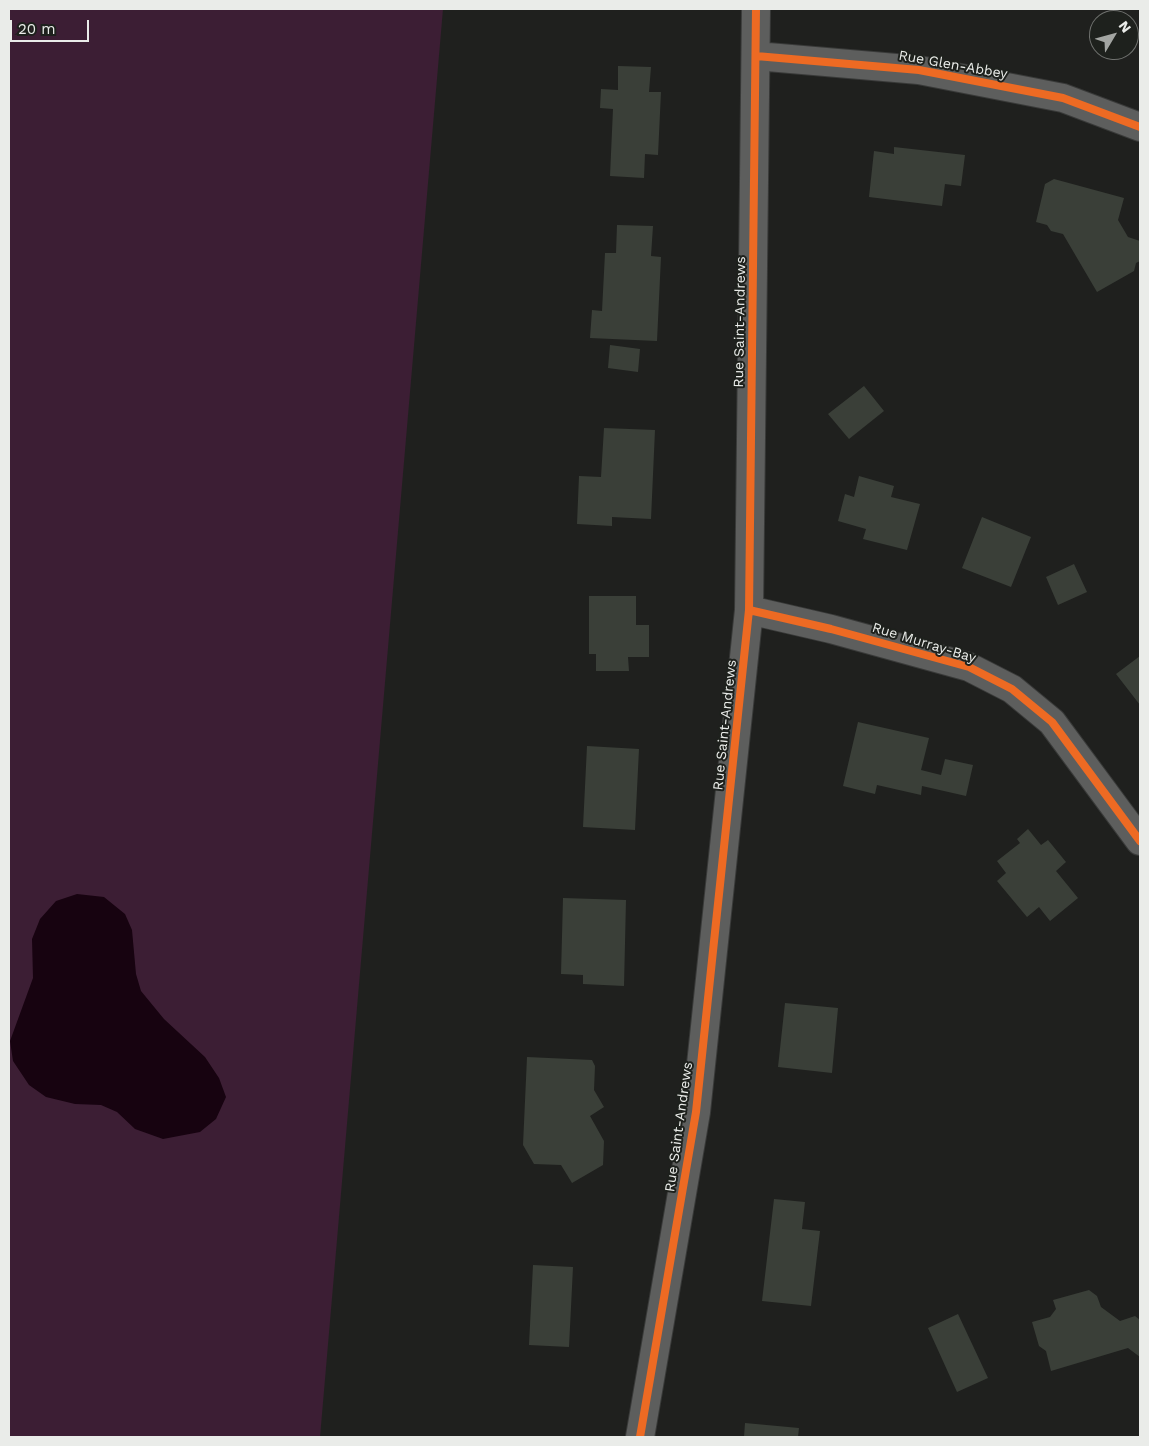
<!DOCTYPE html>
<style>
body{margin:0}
#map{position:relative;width:1149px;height:1446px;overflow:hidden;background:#1f201e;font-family:"Work Sans",sans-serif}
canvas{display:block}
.frame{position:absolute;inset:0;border:10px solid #eaece9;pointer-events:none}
.north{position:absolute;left:1089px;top:10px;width:50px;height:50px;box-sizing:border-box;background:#1e211d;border:1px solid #70726f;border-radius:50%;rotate:53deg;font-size:14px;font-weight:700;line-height:20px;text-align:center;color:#eaece9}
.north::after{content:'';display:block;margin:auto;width:18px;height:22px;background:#a3a5a2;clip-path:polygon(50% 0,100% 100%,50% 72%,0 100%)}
.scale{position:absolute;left:10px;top:20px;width:79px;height:22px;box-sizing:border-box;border:2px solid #eaece9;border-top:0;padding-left:6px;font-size:15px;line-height:18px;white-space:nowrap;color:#eaece9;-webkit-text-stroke:4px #1e211d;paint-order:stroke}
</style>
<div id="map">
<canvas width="1149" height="1446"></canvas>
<div class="frame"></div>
<div class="north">N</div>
<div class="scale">20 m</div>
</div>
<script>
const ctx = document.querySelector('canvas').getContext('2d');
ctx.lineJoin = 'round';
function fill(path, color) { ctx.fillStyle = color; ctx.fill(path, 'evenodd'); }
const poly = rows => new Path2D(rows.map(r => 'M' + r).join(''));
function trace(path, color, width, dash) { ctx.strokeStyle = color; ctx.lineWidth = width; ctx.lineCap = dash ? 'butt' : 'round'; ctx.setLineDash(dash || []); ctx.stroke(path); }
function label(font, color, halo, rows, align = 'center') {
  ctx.font = font + ' "Work Sans",sans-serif'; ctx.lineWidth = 4; ctx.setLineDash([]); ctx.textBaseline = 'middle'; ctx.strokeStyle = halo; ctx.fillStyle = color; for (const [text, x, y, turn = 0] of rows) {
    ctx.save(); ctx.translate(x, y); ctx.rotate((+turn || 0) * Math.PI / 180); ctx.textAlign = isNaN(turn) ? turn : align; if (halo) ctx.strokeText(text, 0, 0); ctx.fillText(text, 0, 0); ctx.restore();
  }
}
const green = poly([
 [9,9,443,9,320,1437,9,1437]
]);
const water = poly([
 [77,894,104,897,125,914,132,930,136,974,141,991,164,1019,205,1057,219,1078,226,1097,216,1119,200,1132,163,1139,135,1129,117,1112,101,1105,75,1104,46,1097,29,1085,13,1061,10,1041,33,978,32,939,40,919,56,901]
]);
const building = poly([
 [618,66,651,67,649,92,661,92,658,155,645,154,644,178,610,176,613,109,600,108,601,89,618,90],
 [894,147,965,155,961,186,945,184,942,206,869,197,874,151,894,154],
 [1054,179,1124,198,1118,220,1128,237,1140,241,1140,261,1136,263,1134,271,1097,292,1063,234,1051,231,1047,225,1036,222,1045,184],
 [617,225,653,226,651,256,661,257,657,341,590,338,592,310,602,311,605,253,616,253],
 [610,345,640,349,638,372,608,368],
 [864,386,884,411,849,439,828,414],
 [604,428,655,430,651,519,612,517,612,526,577,524,579,476,601,477],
 [859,476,894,486,891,497,920,504,907,550,863,539,866,529,838,521,845,494,854,497],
 [982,517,1031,537,1011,587,962,568],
 [1074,564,1087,592,1058,605,1046,577],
 [589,596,636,596,636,625,649,625,649,657,628,657,629,671,596,671,596,654,589,654],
 [1140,656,1140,705,1116,674],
 [858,722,929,738,921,770,941,775,945,759,973,765,966,796,922,786,921,795,877,785,875,794,843,786],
 [587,746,639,749,635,830,583,827],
 [1028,829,1041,845,1048,840,1066,862,1056,871,1078,898,1050,921,1039,907,1027,917,997,881,1006,873,997,861,1020,843,1017,839],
 [563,898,626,900,624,986,583,984,583,975,561,974],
 [785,1003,838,1008,832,1073,778,1067],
 [527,1057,592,1060,595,1066,594,1090,604,1107,590,1116,604,1141,603,1165,572,1183,561,1165,534,1164,523,1145],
 [774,1199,805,1202,802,1229,820,1231,811,1306,762,1301],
 [533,1265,573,1267,569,1347,529,1345],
 [1089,1290,1097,1296,1101,1307,1120,1321,1135,1316,1140,1320,1140,1357,1128,1348,1051,1371,1046,1351,1039,1346,1032,1322,1050,1317,1056,1309,1053,1300],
 [958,1314,988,1378,957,1392,928,1328],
 [745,1423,799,1428,798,1437,744,1437]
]);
const street = poly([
 [756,56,919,70,1063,98,1140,127],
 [749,610,831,629,969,667,1012,689,1052,722,1140,841],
 [640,1437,696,1112,749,610,756,9]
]);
const cycleway = poly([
 [756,56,919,70,1063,98,1140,127],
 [749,610,831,629,969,667,1012,689,1052,722,1140,841],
 [640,1437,696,1112,749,610,756,9]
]);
const streetNames = [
 ["Rue Glen-Abbey",953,65,10],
 ["Rue Saint-Andrews",740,322,-89],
 ["Rue Murray-Bay",924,643,17],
 ["Rue Saint-Andrews",725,725,-84],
 ["Rue Saint-Andrews",679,1127,-82]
];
fill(green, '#3c1e34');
fill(water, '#170310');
fill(building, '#3a3f38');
trace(street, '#393a39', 30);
trace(street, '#5d5e5d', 28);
trace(cycleway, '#ed6a23', 8);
label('14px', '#eaece9', '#1e211d', streetNames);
</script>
